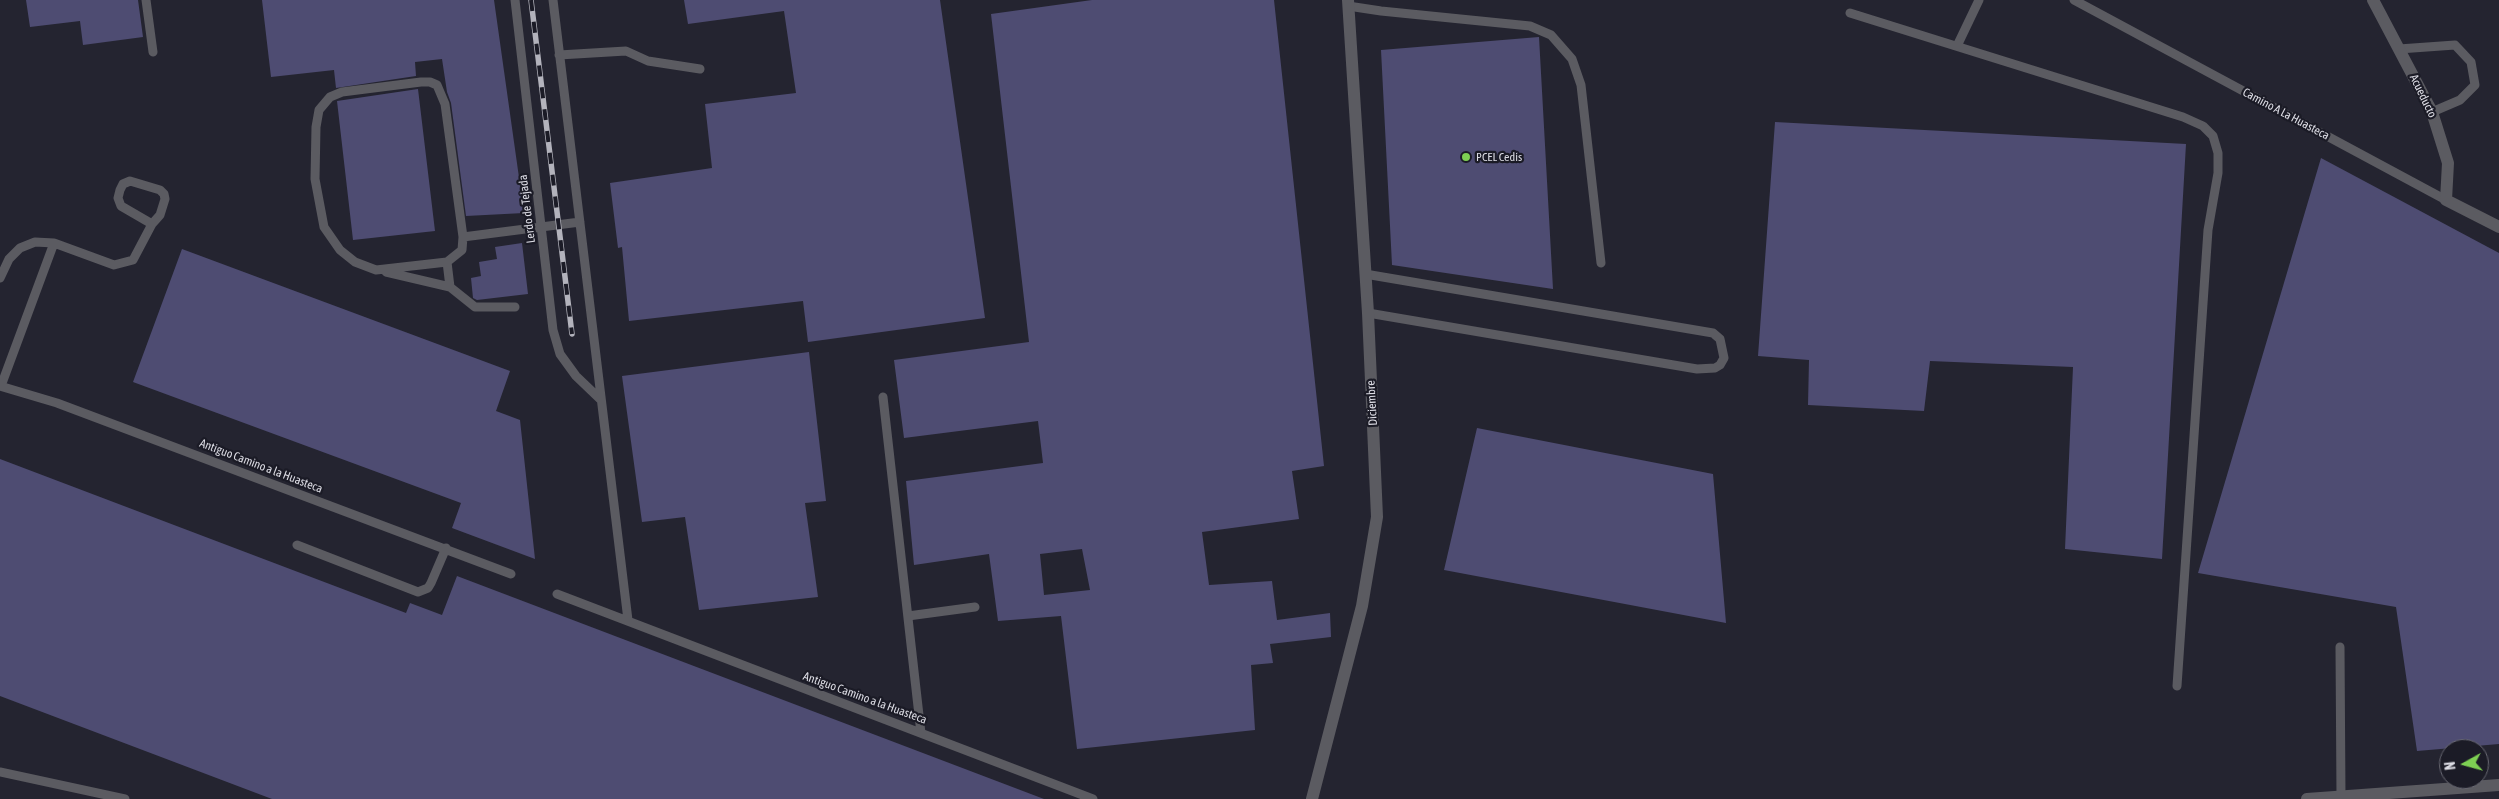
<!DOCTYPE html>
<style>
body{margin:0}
#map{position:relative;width:2499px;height:799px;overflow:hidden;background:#242430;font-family:"Asap Condensed",sans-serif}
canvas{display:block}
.north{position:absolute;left:2439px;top:739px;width:50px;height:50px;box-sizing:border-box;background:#1b1b26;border:1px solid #686872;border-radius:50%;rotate:263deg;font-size:14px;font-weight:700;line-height:20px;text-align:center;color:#dcdce4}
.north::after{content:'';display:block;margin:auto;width:18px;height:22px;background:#7ed053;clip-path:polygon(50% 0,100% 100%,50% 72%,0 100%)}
</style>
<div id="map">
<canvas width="2499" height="799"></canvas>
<div class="north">N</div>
</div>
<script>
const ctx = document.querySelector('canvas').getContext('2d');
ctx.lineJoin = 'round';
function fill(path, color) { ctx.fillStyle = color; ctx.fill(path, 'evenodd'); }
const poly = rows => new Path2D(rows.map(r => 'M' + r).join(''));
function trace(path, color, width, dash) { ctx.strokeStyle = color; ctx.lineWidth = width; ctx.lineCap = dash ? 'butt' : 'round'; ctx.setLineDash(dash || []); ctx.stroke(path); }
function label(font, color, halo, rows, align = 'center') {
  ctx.font = font + ' "Asap Condensed",sans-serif'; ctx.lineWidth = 4.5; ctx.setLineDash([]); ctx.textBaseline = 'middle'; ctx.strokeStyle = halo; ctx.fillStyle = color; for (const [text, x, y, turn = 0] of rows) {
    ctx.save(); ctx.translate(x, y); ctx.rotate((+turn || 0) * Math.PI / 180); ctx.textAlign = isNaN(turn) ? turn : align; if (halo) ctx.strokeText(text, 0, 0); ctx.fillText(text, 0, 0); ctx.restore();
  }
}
const building = poly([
 [26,0,138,0,143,37,83,45,80,21,30,27],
 [262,0,494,0,524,213,466,216,451,103,447,92,442,59,415,62,416,76,336,88,334,70,271,77],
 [684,0,940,0,985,318,808,342,803,301,629,321,622,247,618,248,610,183,712,168,705,104,796,93,784,11,688,24],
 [1092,0,1274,0,1324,466,1292,471,1299,519,1202,532,1209,585,1272,581,1277,620,1330,613,1331,637,1270,644,1273,663,1251,665,1255,730,1077,749,1061,616,998,621,989,554,914,565,906,481,1043,463,1038,421,904,438,894,360,1029,342,991,14],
 [1082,549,1090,590,1044,595,1040,554],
 [1539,37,1553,289,1392,265,1381,50],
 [418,89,435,231,353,240,337,101],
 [1775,122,2186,144,2162,559,2065,549,2073,367,1930,361,1924,411,1808,405,1809,360,1758,356],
 [2321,158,2499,253,2499,744,2417,751,2396,607,2198,573],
 [522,243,528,294,477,300,473,298,471,278,481,276,479,262,497,259,495,247],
 [182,249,510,371,496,411,520,420,535,559,452,528,461,503,133,382],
 [809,352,826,501,805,503,818,597,699,610,685,517,642,522,622,376],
 [1477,428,1713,474,1726,623,1444,570],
 [0,459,406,613,410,603,442,615,457,576,1044,799,272,799,0,696]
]);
const service = poly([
 [146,0,153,52],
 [515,0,553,330,560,354,576,376,600,399],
 [553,0,628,620],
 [2074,0,2446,200],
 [1348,6,1381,11,1530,26,1551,35,1572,59,1581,85,1601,263],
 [1850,13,2183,117,2203,126,2213,136,2218,153,2218,173,2208,230,2177,686],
 [1957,46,1979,0],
 [2399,49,2455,45,2471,62,2475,85,2460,100,2432,112],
 [559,55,626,51,648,61,700,69],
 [421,82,430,82,437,85,445,104,463,237,462,250,447,262,376,270,355,262,340,250,324,227,315,179,316,127,319,110,330,97,342,92,421,82],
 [463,237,580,222],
 [447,262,450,287],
 [386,272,450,287,475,307,515,307],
 [1365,274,1713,333,1720,339,1724,358,1720,365,1715,368,1697,369,1368,313],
 [0,278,9,259,20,248,35,242,54,243,114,265,133,260,152,224,160,215,165,199,164,194,160,190,130,181,123,184,120,190,118,198,121,206,152,224],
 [0,386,57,403,511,574],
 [1,386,54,243],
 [883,397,921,733],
 [297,545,418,592,428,588,431,583,446,548],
 [557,594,1093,799],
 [908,616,975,607],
 [2340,647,2341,797],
 [0,772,125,799]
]);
const minor = poly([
 [2307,799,2499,785]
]);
const tertiary = poly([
 [2373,0,2432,112,2448,163,2446,200,2499,227],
 [1312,799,1362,606,1377,517,1368,313,1348,0]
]);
const rail = poly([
 [531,0,572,334]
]);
const markers = [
 [1466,157,5,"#7ed053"]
];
const streetNames = [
 ["Acueducto",2423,96,64],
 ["Camino A La Huasteca",2286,114,28],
 ["Lerdo de Tejada",527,209,-97],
 ["Diciembre",1372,403,-93],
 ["Antiguo Camino a la Huasteca",261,466,21],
 ["Antiguo Camino a la Huasteca",865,698,20]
];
const poiNames = [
 ["PCEL Cedis",1476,157]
];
fill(building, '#4e4c72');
trace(service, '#5b5b61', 9);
trace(minor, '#5b5b61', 12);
trace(tertiary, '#5b5b61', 12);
trace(rail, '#b3b3bc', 5.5);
trace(rail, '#1b1b26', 4, [11]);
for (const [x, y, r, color] of markers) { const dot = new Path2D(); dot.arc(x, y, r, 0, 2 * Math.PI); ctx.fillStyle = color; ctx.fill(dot); trace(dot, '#1b1b26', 2); }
label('12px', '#dcdce4', '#1b1b26', streetNames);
label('12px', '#dcdce4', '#1b1b26', poiNames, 'left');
</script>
